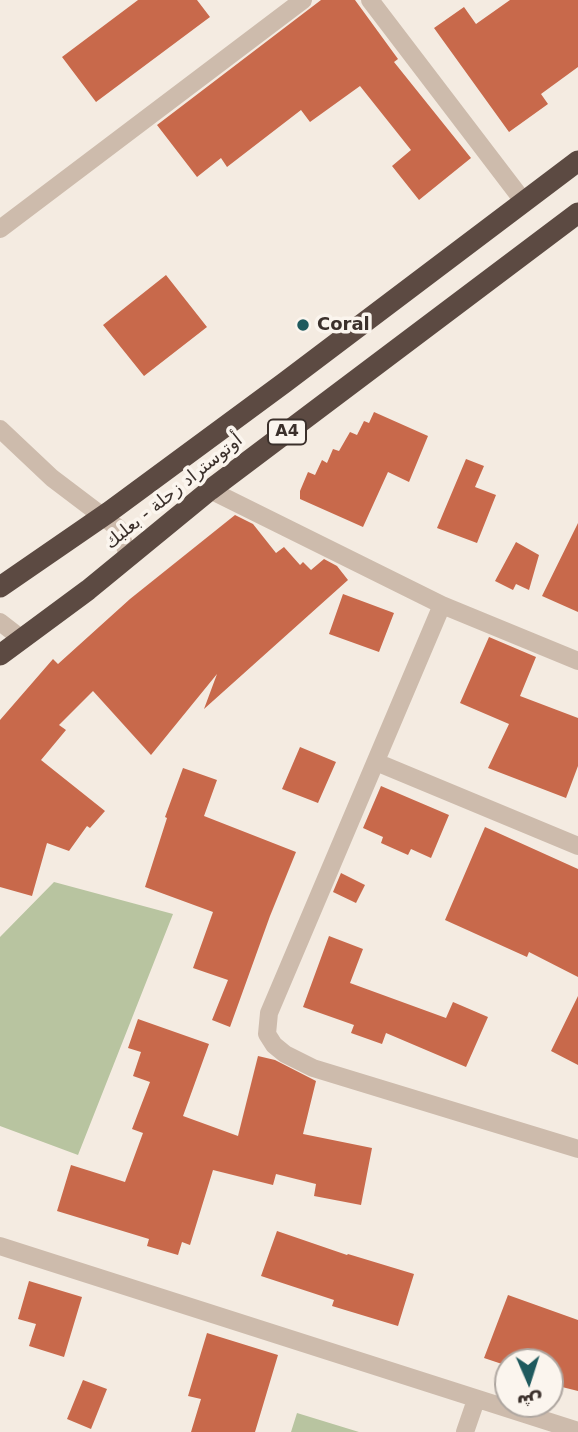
<!DOCTYPE html>
<meta charset="utf-8">
<style>
body{margin:0}
#map{position:relative;width:578px;height:1432px;overflow:hidden;background:#f4ebe1;font-family:"DejaVu Sans","Noto Naskh Arabic",sans-serif}
canvas{display:block}
.north{position:absolute;left:494px;top:1348px;width:70px;height:70px;box-sizing:border-box;background:#fbf5ee;border:2px solid #aea6a0;border-radius:50%;rotate:177deg;font-size:19px;font-weight:700;line-height:28px;text-align:center;color:#3b302b}
.north::after{content:'';display:block;margin:auto;width:24px;height:32px;background:#1f5a5e;clip-path:polygon(50% 0,100% 100%,50% 72%,0 100%)}
</style>
<div id="map">
<canvas width="578" height="1432"></canvas>
<div class="north">ش</div>
</div>
<script>
const ctx = document.querySelector('canvas').getContext('2d');
ctx.lineJoin = 'round';
function fill(path, color) { ctx.fillStyle = color; ctx.fill(path, 'evenodd'); }
const poly = rows => new Path2D(rows.map(r => 'M' + r).join(''));
function trace(path, color, width, dash) { ctx.strokeStyle = color; ctx.lineWidth = width; ctx.lineCap = dash ? 'butt' : 'round'; ctx.setLineDash(dash || []); ctx.stroke(path); }
function label(font, color, halo, rows, align = 'center') {
  ctx.font = font + ' "DejaVu Sans","Noto Naskh Arabic",sans-serif'; ctx.lineWidth = 7; ctx.setLineDash([]); ctx.textBaseline = 'middle'; ctx.strokeStyle = halo; ctx.fillStyle = color; for (const [text, x, y, turn = 0] of rows) {
    ctx.save(); ctx.translate(x, y); ctx.rotate((+turn || 0) * Math.PI / 180); ctx.textAlign = isNaN(turn) ? turn : align; if (halo) ctx.strokeText(text, 0, 0); ctx.fillText(text, 0, 0); ctx.restore();
  }
}
const green = poly([
 [54,882,173,914,78,1155,0,1126,0,937],
 [297,1413,359,1432,291,1432]
]);
const building = poly([
 [138,0,197,0,210,17,96,102,62,57],
 [321,0,355,0,398,59,394,62,471,158,419,200,392,166,411,150,360,86,310,122,301,110,227,167,221,158,197,177,157,125],
 [510,0,578,0,578,67,541,94,548,104,509,132,434,28,464,7,476,24],
 [166,275,207,327,144,376,103,325],
 [374,412,428,436,409,482,388,472,363,527,300,499,300,491,308,472,315,475,322,460,327,463,333,449,339,451,350,432,357,435,364,421,369,423],
 [466,459,484,466,475,487,496,495,477,543,437,528],
 [235,515,253,524,276,553,284,547,300,565,303,562,311,570,324,559,337,566,348,580,204,709,217,674,151,755,93,691,59,725,66,730,41,760,105,811,90,828,87,826,69,851,47,843,32,896,0,887,0,720,53,659,58,664,130,599],
 [578,523,578,612,542,596],
 [516,542,539,555,529,590,516,584,513,590,495,581],
 [343,594,394,613,379,652,329,634],
 [489,637,536,657,520,696,578,718,578,766,566,798,488,768,509,724,460,703],
 [300,747,336,762,318,803,282,789],
 [183,768,217,780,204,816,296,852,270,916,230,1027,212,1020,228,980,193,968,213,912,145,887,167,818,165,817],
 [381,786,449,815,431,858,411,849,408,855,381,843,383,837,363,828],
 [485,827,578,869,578,977,529,952,527,957,445,920],
 [341,873,365,885,356,903,333,892],
 [329,936,363,949,350,983,446,1018,453,1002,488,1017,466,1067,386,1033,382,1044,351,1033,354,1025,303,1007],
 [578,996,578,1065,551,1051],
 [138,1019,209,1044,183,1116,238,1136,258,1056,275,1060,316,1081,303,1134,372,1148,361,1205,314,1196,316,1184,276,1174,273,1185,213,1170,190,1245,182,1242,178,1255,147,1246,149,1239,57,1211,71,1165,125,1182,143,1133,132,1129,150,1082,133,1076,141,1052,128,1048],
 [277,1231,347,1255,348,1254,414,1274,398,1326,332,1306,334,1300,261,1276],
 [29,1281,82,1297,64,1357,29,1346,36,1324,18,1319],
 [508,1295,578,1320,578,1391,550,1384,550,1362,508,1362,508,1366,484,1358],
 [207,1333,278,1355,255,1432,191,1432,201,1399,188,1396],
 [83,1380,107,1389,91,1429,67,1419]
]);
const minor = poly([
 [370,0,524,202],
 [0,229,303,0],
 [0,429,52,478,118,528,129,557],
 [210,490,442,605,578,661],
 [442,605,269,1013,267,1034,274,1045,285,1054,313,1068,578,1149],
 [0,622,22,639],
 [376,762,578,846],
 [0,1246,578,1431],
 [465,1432,476,1400]
]);
const highway = poly([
 [0,587,109,512,284,383,578,161],
 [0,655,88,590,210,490,578,213]
]);
const markers = [
 [303,325,7,"#1f5a5e"]
];
const shields = [
 [287,432,38]
];
const shieldNames = [
 ["A4",287,432]
];
const poiNames = [
 ["Coral",317,325]
];
const streetNames = [
 ["أوتوستراد زحلة - بعلبك",174,492,-39]
];
fill(green, '#b8c4a0');
fill(building, '#c8694b');
trace(minor, '#cdbbac', 18);
trace(highway, '#5c4a42', 21);
for (const [x, y, r, color] of markers) { const dot = new Path2D(); dot.arc(x, y, r, 0, 2 * Math.PI); ctx.fillStyle = color; ctx.fill(dot); trace(dot, '#fbf5ee', 2.5); }
for (const [x, y, w] of shields) { const box = new Path2D(); box.roundRect(x - w / 2, y - 12.5, w, 25, 5); ctx.fillStyle = '#fbf5ee'; ctx.fill(box); trace(box, '#3b302b', 2); }
label('bold 16px', '#3b302b', null, shieldNames);
label('bold 18px', '#3b302b', '#fbf5ee', poiNames, 'left');
label('18px', '#3b302b', '#fbf5ee', streetNames);
</script>
